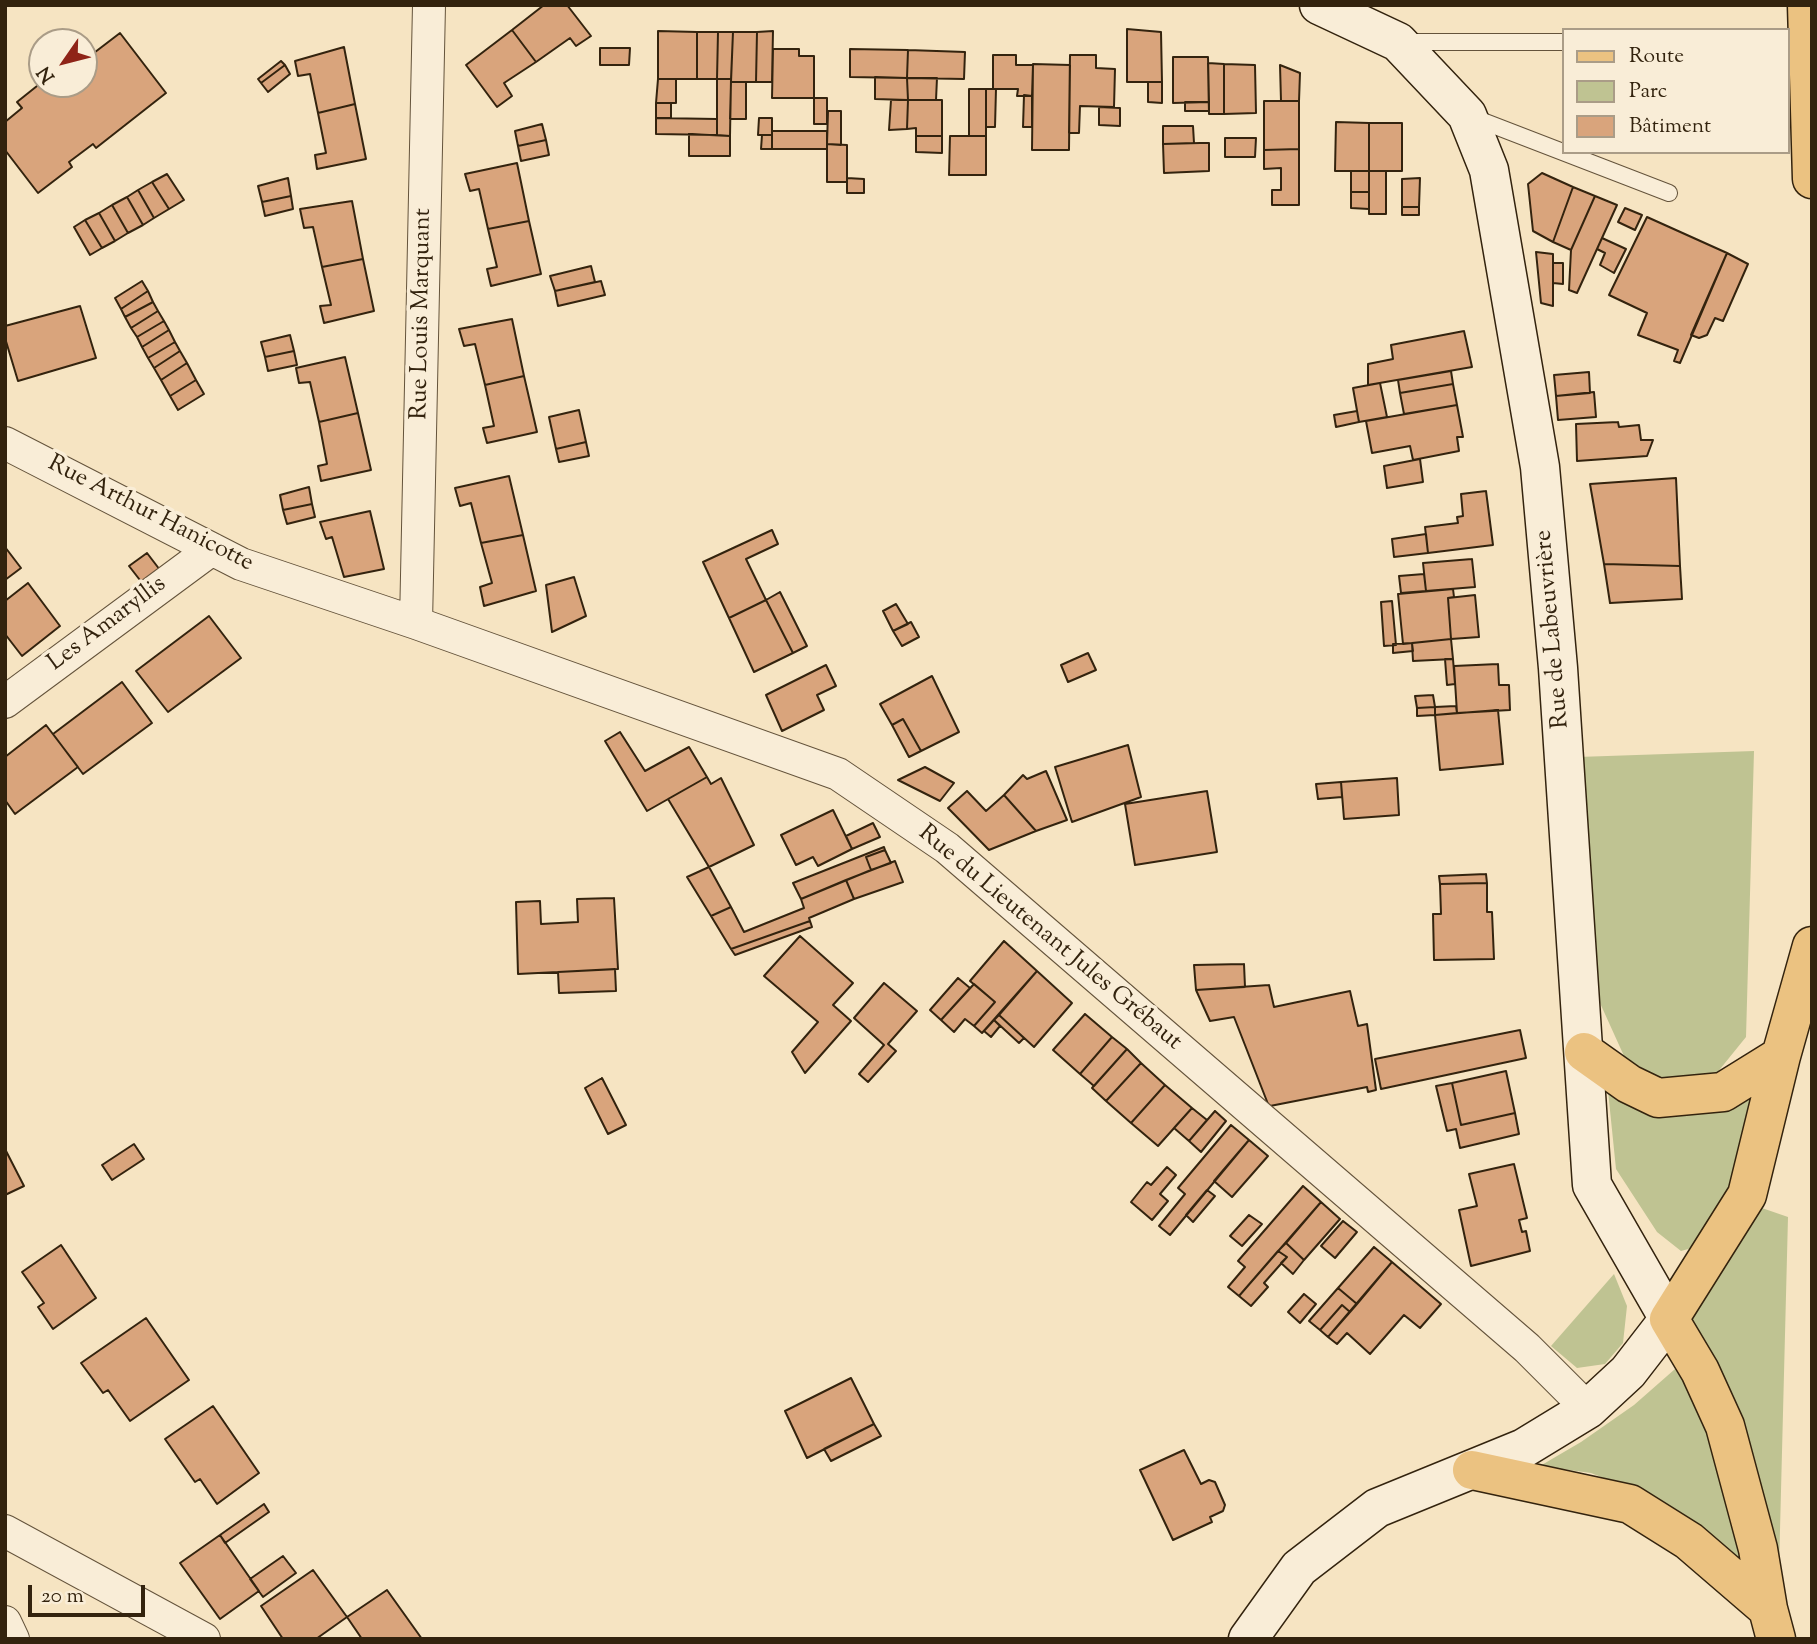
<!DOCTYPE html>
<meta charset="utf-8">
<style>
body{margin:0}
#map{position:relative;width:1817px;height:1644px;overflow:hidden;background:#f6e4c2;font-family:"Sorts Mill Goudy",serif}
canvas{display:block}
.frame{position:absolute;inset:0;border:7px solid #33230e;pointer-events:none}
.legend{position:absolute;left:1562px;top:28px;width:228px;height:126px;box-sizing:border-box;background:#f9edd7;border:2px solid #aa9c87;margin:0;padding:9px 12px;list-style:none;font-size:21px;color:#33230e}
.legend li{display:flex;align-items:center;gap:14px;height:35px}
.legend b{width:35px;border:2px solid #aa9c87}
.north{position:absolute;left:28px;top:28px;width:70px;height:70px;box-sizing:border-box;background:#f9edd7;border:2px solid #aa9c87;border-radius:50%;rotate:235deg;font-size:19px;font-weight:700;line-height:28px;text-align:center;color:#33230e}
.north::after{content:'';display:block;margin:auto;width:24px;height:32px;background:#8f2418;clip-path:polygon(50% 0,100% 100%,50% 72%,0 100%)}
.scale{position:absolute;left:28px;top:1585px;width:117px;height:32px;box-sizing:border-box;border:4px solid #33230e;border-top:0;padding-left:9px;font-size:21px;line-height:24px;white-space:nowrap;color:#33230e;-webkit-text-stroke:5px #f9edd7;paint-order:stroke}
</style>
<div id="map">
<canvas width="1817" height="1644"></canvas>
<div class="frame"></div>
<ul class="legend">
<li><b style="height:9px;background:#ebc281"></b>Route</li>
<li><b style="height:19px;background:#bfc392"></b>Parc</li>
<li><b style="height:19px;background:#d9a47c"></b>Bâtiment</li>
</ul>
<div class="north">N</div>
<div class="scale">20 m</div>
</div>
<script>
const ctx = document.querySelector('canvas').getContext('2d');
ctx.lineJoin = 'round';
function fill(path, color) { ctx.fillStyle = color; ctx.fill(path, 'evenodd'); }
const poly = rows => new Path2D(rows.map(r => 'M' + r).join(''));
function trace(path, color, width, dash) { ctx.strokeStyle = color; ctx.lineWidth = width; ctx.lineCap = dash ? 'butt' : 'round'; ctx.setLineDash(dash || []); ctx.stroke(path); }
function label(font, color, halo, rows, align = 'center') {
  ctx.font = font + ' "Sorts Mill Goudy",serif'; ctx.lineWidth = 7; ctx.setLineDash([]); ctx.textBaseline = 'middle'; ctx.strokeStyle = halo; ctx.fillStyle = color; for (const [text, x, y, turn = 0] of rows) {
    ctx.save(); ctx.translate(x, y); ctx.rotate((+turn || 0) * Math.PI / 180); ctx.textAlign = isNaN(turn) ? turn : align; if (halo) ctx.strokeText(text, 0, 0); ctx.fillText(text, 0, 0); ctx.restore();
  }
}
const green = poly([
 [1754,751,1746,1037,1712,1079,1665,1084,1624,1056,1600,1003,1578,757],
 [1607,1081,1756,1093,1743,1181,1706,1244,1681,1251,1657,1232,1616,1169],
 [1759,1207,1788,1217,1779,1569,1690,1321],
 [1614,1274,1627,1306,1623,1343,1605,1364,1577,1368,1551,1346],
 [1683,1362,1731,1498,1753,1575,1712,1535,1664,1502,1591,1473,1540,1466,1581,1442,1634,1405]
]);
const building = poly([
 [544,5,567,5,591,36,576,46,570,38,536,62,512,30,544,5],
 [1127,29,1161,32,1162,82,1127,82,1127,29],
 [512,30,536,62,504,83,512,96,497,107,466,65,512,30],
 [658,31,697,32,697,79,658,79,658,31],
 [773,31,772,82,756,82,757,32,773,31],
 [697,32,718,32,717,79,697,79,697,32],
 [718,32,733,32,731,79,717,79,718,32],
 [733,32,757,32,756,82,731,82,733,32],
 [120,33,166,93,96,148,93,144,69,162,72,167,38,193,5,150,5,122,22,108,17,102,42,82,52,84,56,88,61,84,84,84,84,66,89,62,86,59,120,33],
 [344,47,355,104,318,113,310,74,298,76,295,61,344,47],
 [600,48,630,48,629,65,600,65,600,48],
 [773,49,799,49,799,56,814,56,814,98,772,98,773,49],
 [850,49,908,50,907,78,850,77,850,49],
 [908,50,965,52,964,79,907,78,908,50],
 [993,55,1016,55,1016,65,1033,65,1032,96,1017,96,1018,89,993,89,993,55],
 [1070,55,1096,55,1096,68,1115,69,1114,107,1080,106,1079,133,1069,133,1070,55],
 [1173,57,1208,57,1209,102,1173,103,1173,57],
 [281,61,285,65,261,83,258,79,281,61],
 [1208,63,1224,64,1224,114,1209,114,1208,63],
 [1033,64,1070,65,1069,150,1032,150,1033,64],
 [1224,64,1255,65,1256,113,1224,114,1224,64],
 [285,65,290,74,268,92,261,83,285,65],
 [1280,65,1300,73,1299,101,1281,101,1280,65],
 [875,77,907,78,908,100,875,99,875,77],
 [907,78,937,78,936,100,908,100,907,78],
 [658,79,676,79,676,103,656,103,658,79],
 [717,79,731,79,730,136,717,135,717,79],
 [731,82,746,82,746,119,730,119,731,82],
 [1148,82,1162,82,1162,103,1148,102,1148,82],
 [969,89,986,89,986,136,969,136,969,89],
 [986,89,996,89,995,127,986,127,986,89],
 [1024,95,1032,96,1032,127,1023,127,1024,95],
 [814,98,827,98,827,124,814,124,814,98],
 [891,100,908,100,907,129,889,130,891,100],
 [908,100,942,100,942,136,916,136,916,128,907,129,908,100],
 [1264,101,1299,101,1299,149,1264,150,1264,101],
 [1185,102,1209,102,1209,111,1185,111,1185,102],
 [656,103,671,103,671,118,656,118,656,103],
 [355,104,366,159,317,169,315,155,326,153,318,113,355,104],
 [1099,107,1120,108,1120,126,1099,125,1099,107],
 [828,111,841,111,841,145,827,144,828,111],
 [656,118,717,119,717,135,656,134,656,118],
 [759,118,772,118,772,135,758,135,759,118],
 [1336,122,1369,123,1369,171,1335,171,1336,122],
 [1369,123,1402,123,1402,171,1369,171,1369,123],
 [542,124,546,140,518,146,515,131,542,124],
 [1163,126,1193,126,1194,143,1163,144,1163,126],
 [772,131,827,131,827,149,772,149,772,131],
 [689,134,730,136,730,156,689,156,689,134],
 [762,135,772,135,772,149,761,149,762,135],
 [916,136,942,136,942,153,916,152,916,136],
 [950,136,986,136,986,175,949,175,950,136],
 [1225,138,1256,138,1255,157,1225,157,1225,138],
 [546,140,549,155,521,161,518,146,546,140],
 [1200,143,1209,143,1209,171,1164,173,1163,144,1200,143],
 [827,144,847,145,847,182,827,182,827,144],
 [1299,149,1299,205,1272,205,1272,190,1281,190,1281,168,1264,169,1264,150,1299,149],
 [517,163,529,221,488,229,479,189,470,191,465,174,517,163],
 [1351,171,1369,171,1369,192,1351,192,1351,171],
 [1369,171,1386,171,1386,214,1369,214,1369,171],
 [1542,173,1573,187,1553,242,1533,231,1528,184,1542,173],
 [167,174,184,200,169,209,152,182,167,174],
 [288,178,291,196,262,202,258,186,288,178],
 [847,178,864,179,864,193,847,193,847,178],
 [1420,178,1419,207,1402,207,1402,179,1420,178],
 [152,182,169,209,154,218,138,190,152,182],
 [1573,187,1595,196,1571,250,1553,242,1573,187],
 [138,190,154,218,143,225,127,197,138,190],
 [1351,192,1369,192,1369,209,1351,208,1351,192],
 [291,196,293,209,265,216,262,202,291,196],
 [1595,196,1617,205,1577,293,1569,290,1571,250,1595,196],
 [127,197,143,225,128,233,112,205,127,197],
 [352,201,363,259,322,267,313,227,304,228,300,209,352,201],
 [112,205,128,233,115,241,99,213,112,205],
 [1402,207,1419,207,1419,215,1402,215,1402,207],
 [1625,208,1642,215,1635,230,1618,222,1625,208],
 [99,213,115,241,102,248,85,220,99,213],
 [1647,217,1727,253,1680,363,1674,361,1678,350,1638,335,1647,313,1609,295,1647,217],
 [85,220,102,248,90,255,74,227,85,220],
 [529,221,541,274,491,286,487,269,497,267,488,229,529,221],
 [1602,238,1626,249,1614,273,1600,265,1605,253,1597,249,1602,238],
 [1536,252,1553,254,1553,306,1541,303,1536,252],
 [1727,253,1748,264,1723,321,1715,318,1707,335,1699,338,1691,335,1727,253],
 [363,259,374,311,324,323,320,306,331,305,322,267,363,259],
 [1553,263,1563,263,1563,284,1553,283,1553,263],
 [591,266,595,282,555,291,550,276,591,266],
 [142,281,148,291,121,309,115,298,142,281],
 [601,281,605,295,558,306,555,291,601,281],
 [148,291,153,302,125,317,121,309,148,291],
 [153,302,158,311,131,328,125,317,153,302],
 [80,306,96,358,18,381,5,338,5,326,80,306],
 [158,311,164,321,137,337,131,328,158,311],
 [512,319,524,376,485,385,475,344,464,346,459,329,512,319],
 [164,321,169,330,142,347,137,337,164,321],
 [169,330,175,342,148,358,142,347,169,330],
 [1464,331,1472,367,1368,385,1368,364,1393,359,1391,345,1464,331],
 [290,335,294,351,265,357,261,342,290,335],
 [175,342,180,351,154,368,148,358,175,342],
 [180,351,187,363,161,380,154,368,180,351],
 [294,351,297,365,268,371,265,357,294,351],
 [345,357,358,413,319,422,310,382,299,383,296,368,345,357],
 [187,363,196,380,170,396,161,380,187,363],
 [1451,371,1453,384,1400,393,1398,380,1451,371],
 [1589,372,1590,393,1556,396,1554,375,1589,372],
 [524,376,537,432,487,443,483,428,494,426,485,385,524,376],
 [196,380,204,394,178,410,170,396,196,380],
 [1380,383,1387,417,1359,422,1353,388,1380,383],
 [1453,384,1457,405,1404,414,1400,393,1453,384],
 [1594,392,1596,417,1558,420,1556,396,1594,392],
 [1457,405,1463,437,1457,437,1459,451,1413,460,1410,446,1372,453,1366,421,1457,405],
 [579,410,586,442,556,449,549,417,579,410],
 [1357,411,1359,422,1336,427,1334,415,1357,411],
 [358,413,371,470,321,481,318,466,327,464,319,422,358,413],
 [1618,422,1619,427,1639,425,1641,440,1653,440,1647,456,1577,461,1576,424,1618,422],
 [586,442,589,456,559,462,556,449,586,442],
 [1420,459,1423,482,1387,488,1384,466,1420,459],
 [509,476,523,535,481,543,471,503,460,506,455,488,509,476],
 [1676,478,1680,566,1604,564,1590,484,1676,478],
 [309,487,312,504,283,510,280,495,309,487],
 [1486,491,1493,545,1428,553,1425,527,1458,523,1457,517,1463,516,1461,494,1486,491],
 [312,504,315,517,287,524,283,510,312,504],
 [370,511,384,569,344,577,332,537,326,539,320,522,370,511],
 [772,530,778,544,746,559,766,600,729,618,703,562,772,530],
 [1426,534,1428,553,1394,557,1392,539,1426,534],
 [523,535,536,591,484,606,480,587,492,583,481,543,523,535],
 [5,547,21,568,5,580,5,547],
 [147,553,160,570,143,584,129,566,147,553],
 [1472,559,1475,587,1426,591,1423,563,1472,559],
 [1604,564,1680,566,1682,599,1610,603,1604,564],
 [1424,574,1426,591,1401,593,1399,576,1424,574],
 [574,577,586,616,552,632,546,585,574,577],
 [28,583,60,626,22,656,5,634,5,601,28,583],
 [1453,589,1454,597,1448,598,1451,639,1403,644,1398,594,1453,589],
 [780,592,807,646,793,653,766,600,780,592],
 [1475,595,1479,637,1451,639,1448,598,1475,595],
 [766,600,793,653,754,672,729,618,766,600],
 [1392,601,1396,645,1384,646,1381,602,1392,601],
 [896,604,908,624,893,631,883,611,896,604],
 [209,616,241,658,168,712,136,671,209,616],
 [911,622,919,637,902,646,893,631,911,622],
 [1451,639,1453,659,1413,661,1412,643,1451,639],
 [1412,643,1413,651,1393,653,1393,644,1412,643],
 [1088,653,1096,670,1068,682,1061,665,1088,653],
 [1445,659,1453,659,1455,684,1447,685,1445,659],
 [1498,664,1499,685,1509,685,1510,710,1457,713,1454,666,1498,664],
 [826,665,836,686,817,695,824,710,782,731,766,695,826,665],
 [932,676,959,732,921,751,903,719,892,725,880,704,932,676],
 [122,682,152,723,83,774,53,734,122,682],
 [1433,695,1435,707,1417,708,1415,696,1433,695],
 [1456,706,1457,713,1435,715,1435,707,1456,706],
 [1435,707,1435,715,1417,716,1417,708,1435,707],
 [1498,710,1503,764,1440,770,1435,715,1498,710],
 [903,719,921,751,909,757,892,725,903,719],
 [46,725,78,767,15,814,5,800,5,757,46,725],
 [620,732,645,771,689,747,707,777,647,811,605,741,620,732],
 [1128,745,1141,797,1072,822,1055,767,1128,745],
 [925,767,954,783,940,801,898,780,925,767],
 [1046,771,1067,820,1036,831,1004,795,1023,775,1027,779,1046,771],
 [707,777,711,784,721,778,754,845,709,867,668,799,707,777],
 [1397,778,1399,815,1344,819,1341,782,1397,778],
 [1341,782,1342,797,1318,799,1316,784,1341,782],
 [967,791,986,811,1004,795,1036,831,989,850,948,808,967,791],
 [1207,791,1217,852,1135,865,1125,804,1207,791],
 [833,810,852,849,818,866,813,857,796,865,781,835,833,810],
 [873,823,880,837,852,849,846,836,873,823],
 [884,847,885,850,866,857,871,870,801,899,793,883,884,847],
 [885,850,891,863,871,870,866,857,885,850],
 [895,861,903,882,854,899,846,880,895,861],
 [709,867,731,907,711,916,687,877,709,867],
 [1486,874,1487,883,1440,884,1439,876,1486,874],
 [846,880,854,899,809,918,810,921,731,949,711,916,731,907,744,932,804,908,801,899,846,880],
 [1487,883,1487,912,1492,912,1494,959,1434,960,1433,914,1441,914,1440,884,1487,883],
 [614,898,618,969,518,974,516,902,540,901,541,924,578,922,577,899,614,898],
 [810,921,812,927,735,955,731,949,810,921],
 [800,936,853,983,833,1005,851,1021,805,1073,792,1052,818,1022,764,976,800,936],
 [1004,941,1037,971,982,1033,974,1026,995,1002,970,981,1004,941],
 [1244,964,1245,987,1196,990,1194,965,1244,964],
 [615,969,616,991,559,993,558,972,615,969],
 [1037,971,1072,1003,1034,1047,999,1015,1037,971],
 [958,978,970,988,941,1020,930,1010,958,978],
 [884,983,917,1011,888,1044,896,1051,868,1082,859,1074,884,1045,854,1018,884,983],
 [974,984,995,1002,974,1026,965,1019,954,1032,941,1020,974,984],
 [1269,985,1274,1007,1350,991,1358,1026,1367,1024,1376,1090,1368,1092,1367,1087,1270,1106,1268,1104,1234,1017,1210,1021,1196,990,1269,985],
 [1085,1014,1112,1037,1080,1074,1053,1050,1085,1014],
 [999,1015,1024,1038,1019,1043,994,1020,999,1015],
 [994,1020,1000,1026,991,1037,984,1031,994,1020],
 [1520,1030,1526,1058,1381,1089,1375,1059,1520,1030],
 [1112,1037,1127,1049,1094,1086,1080,1074,1112,1037],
 [1127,1049,1141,1063,1106,1101,1092,1088,1127,1049],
 [1141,1063,1165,1085,1131,1123,1106,1101,1141,1063],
 [1506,1071,1515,1113,1461,1125,1452,1083,1506,1071],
 [602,1078,626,1125,608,1134,585,1088,602,1078],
 [1452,1083,1461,1125,1515,1113,1519,1134,1460,1148,1456,1129,1447,1131,1436,1086,1452,1083],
 [1165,1085,1192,1108,1158,1146,1131,1123,1165,1085],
 [1192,1108,1207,1120,1189,1141,1174,1128,1192,1108],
 [1215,1111,1226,1121,1201,1152,1189,1141,1215,1111],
 [1231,1125,1249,1140,1170,1235,1159,1226,1185,1194,1178,1188,1231,1125],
 [1249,1140,1268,1156,1232,1197,1214,1181,1249,1140],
 [134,1144,144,1159,112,1180,102,1165,134,1144],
 [5,1149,24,1186,5,1195,5,1149],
 [1514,1164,1527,1218,1519,1220,1522,1232,1526,1231,1530,1251,1471,1266,1459,1210,1477,1206,1469,1174,1514,1164],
 [1167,1167,1176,1175,1160,1194,1168,1201,1152,1220,1131,1202,1147,1182,1151,1185,1167,1167],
 [1303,1186,1321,1202,1239,1296,1228,1287,1245,1267,1238,1261,1303,1186],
 [1207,1190,1215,1196,1193,1222,1186,1215,1207,1190],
 [1321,1202,1340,1219,1304,1260,1286,1243,1321,1202],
 [1249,1215,1262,1224,1242,1246,1230,1236,1249,1215],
 [1343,1221,1357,1232,1335,1258,1321,1246,1343,1221],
 [1286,1243,1304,1260,1293,1274,1281,1263,1287,1257,1278,1251,1286,1243],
 [61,1245,96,1298,53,1329,38,1307,44,1303,22,1272,61,1245],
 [1374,1247,1392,1262,1357,1304,1338,1288,1374,1247],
 [1278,1251,1287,1257,1264,1283,1268,1287,1251,1306,1239,1296,1278,1251],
 [1392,1262,1441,1304,1420,1328,1404,1315,1370,1354,1347,1333,1337,1344,1328,1337,1392,1262],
 [1338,1288,1357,1304,1350,1312,1342,1305,1320,1330,1309,1321,1338,1288],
 [1304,1294,1316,1304,1300,1323,1288,1312,1304,1294],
 [1342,1305,1350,1312,1328,1337,1320,1330,1342,1305],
 [146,1318,189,1380,130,1421,108,1390,103,1393,81,1363,146,1318],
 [851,1378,874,1424,807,1458,785,1411,851,1378],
 [213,1406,259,1473,217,1504,200,1479,195,1482,165,1439,213,1406],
 [874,1424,881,1436,831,1461,824,1449,874,1424],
 [1184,1450,1201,1484,1209,1480,1215,1482,1225,1505,1223,1511,1210,1517,1212,1522,1173,1540,1140,1470,1184,1450],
 [264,1504,269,1512,225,1543,220,1535,264,1504],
 [220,1535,259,1591,220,1619,180,1563,220,1535],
 [283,1556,296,1573,263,1597,250,1579,283,1556],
 [313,1570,347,1617,316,1639,283,1639,261,1606,313,1570],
 [387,1590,422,1639,362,1639,347,1617,387,1590]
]);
const lane = poly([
 [1404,42,1563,42],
 [1472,117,1669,193]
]);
const street = poly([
 [5,443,241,564,416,623,838,774,947,848,1527,1348,1588,1409],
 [416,623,429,5],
 [5,702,212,549],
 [5,1531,204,1639],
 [5,1622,13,1639]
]);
const secondary = poly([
 [1248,1639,1299,1568,1377,1508,1524,1448,1588,1409,1628,1372,1669,1319,1592,1185,1558,668,1540,467,1489,170,1467,115,1398,42,1319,5]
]);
const primary = poly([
 [1807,5,1812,179],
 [1584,1052,1629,1084,1658,1098,1723,1092,1781,1056],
 [1472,1470,1630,1504,1689,1541,1768,1609],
 [1776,1639,1768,1609,1758,1549,1725,1426,1700,1371,1669,1319,1747,1195,1781,1056,1812,946]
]);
const streetNames = [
 ["Rue Louis Marquant",423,314,-89],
 ["Rue Arthur Hanicotte",150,515,27],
 ["Les Amaryllis",108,625,-37],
 ["Rue de Labeuvrière",1554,629,-95],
 ["Rue du Lieutenant Jules Grébaut",1049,939,40]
];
fill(green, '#bfc392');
fill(building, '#d9a47c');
trace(building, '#33230e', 2);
trace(lane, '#64533b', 18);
trace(street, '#64533b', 34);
trace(secondary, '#33230e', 41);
trace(primary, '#33230e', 41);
trace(lane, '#f9edd7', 16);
trace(street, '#f9edd7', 32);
trace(secondary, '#f9edd7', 38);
trace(primary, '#ebc281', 38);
label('24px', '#33230e', '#f9edd7', streetNames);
</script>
